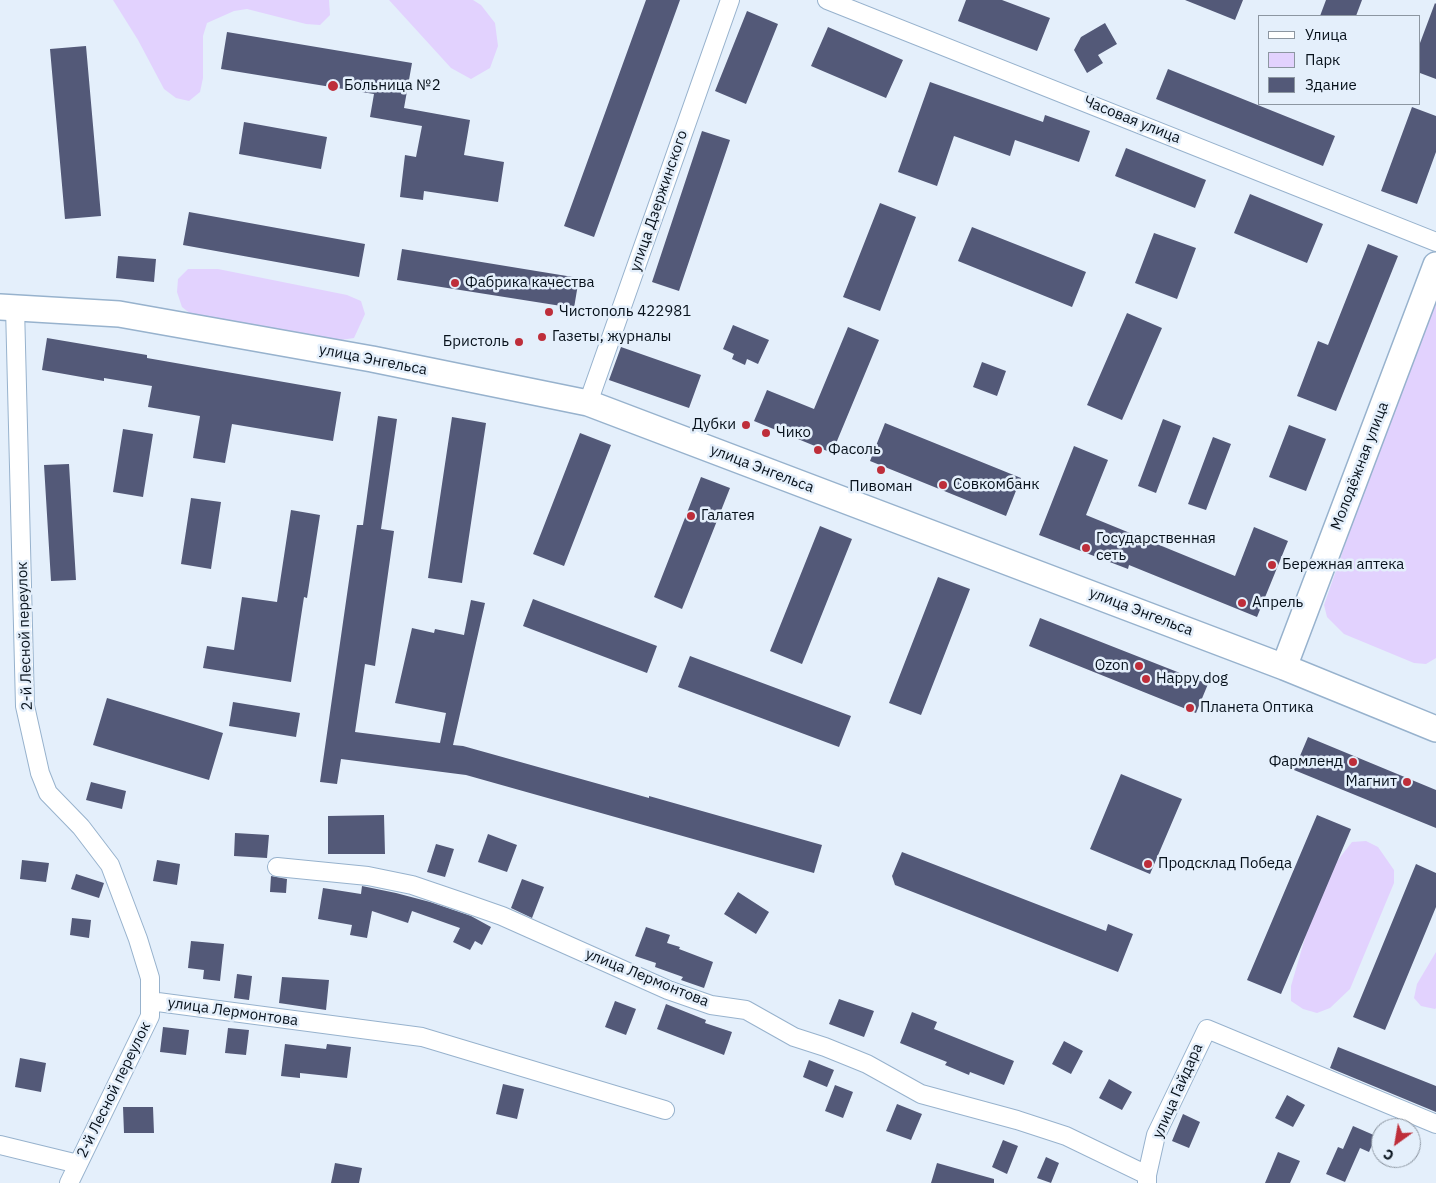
<!DOCTYPE html>
<meta charset="utf-8">
<style>
body{margin:0}
#map{position:relative;width:1436px;height:1183px;overflow:hidden;background:#e4effb;font-family:"IBM Plex Sans",sans-serif}
canvas{display:block}
.legend{position:absolute;left:1258px;top:15px;width:162px;height:90px;box-sizing:border-box;background:#e4effb;border:1px solid #8c96a1;margin:0;padding:6px 9px;list-style:none;font-size:15px;color:#07111b}
.legend li{display:flex;align-items:center;gap:10px;height:25px}
.legend b{width:25px;border:1px solid #8c96a1}
.north{position:absolute;left:1371px;top:1118px;width:50px;height:50px;box-sizing:border-box;background:#e4effb;border:1px solid #8c96a1;border-radius:50%;rotate:212deg;font-size:14px;font-weight:700;line-height:20px;text-align:center;color:#07111b}
.north::after{content:'';display:block;margin:auto;width:18px;height:22px;background:#be2e3a;clip-path:polygon(50% 0,100% 100%,50% 72%,0 100%)}
</style>
<div id="map">
<canvas width="1436" height="1183"></canvas>
<ul class="legend">
<li><b style="height:6px;background:#fff"></b>Улица</li>
<li><b style="height:14px;background:#e2d2fe"></b>Парк</li>
<li><b style="height:14px;background:#535978"></b>Здание</li>
</ul>
<div class="north">С</div>
</div>
<script>
const ctx = document.querySelector('canvas').getContext('2d');
ctx.lineJoin = 'round';
function fill(path, color) { ctx.fillStyle = color; ctx.fill(path, 'evenodd'); }
const poly = rows => new Path2D(rows.map(r => 'M' + r).join(''));
function trace(path, color, width, dash) { ctx.strokeStyle = color; ctx.lineWidth = width; ctx.lineCap = dash ? 'butt' : 'round'; ctx.setLineDash(dash || []); ctx.stroke(path); }
function label(font, color, halo, rows, align = 'center') {
  ctx.font = font + ' "IBM Plex Sans",sans-serif'; ctx.lineWidth = 5; ctx.setLineDash([]); ctx.textBaseline = 'middle'; ctx.strokeStyle = halo; ctx.fillStyle = color; for (const [text, x, y, turn = 0] of rows) {
    ctx.save(); ctx.translate(x, y); ctx.rotate((+turn || 0) * Math.PI / 180); ctx.textAlign = isNaN(turn) ? turn : align; if (halo) ctx.strokeText(text, 0, 0); ctx.fillText(text, 0, 0); ctx.restore();
  }
}
const green = poly([
 [113,0,329,0,330,15,320,25,306,24,247,9,234,11,207,23,203,36,203,78,200,92,189,101,176,98,164,89,138,40],
 [389,0,473,0,481,5,495,23,498,46,490,68,471,79,451,68],
 [188,269,218,269,347,295,361,301,365,314,354,338,341,340,221,322,192,315,182,307,177,292,178,279],
 [1436,302,1436,658,1426,664,1414,663,1344,634,1327,617,1324,605,1426,313],
 [1366,841,1378,847,1394,870,1394,883,1350,989,1330,1008,1317,1013,1303,1009,1291,1001,1291,986,1307,931,1334,865,1352,842],
 [1436,952,1436,1008,1435,1009,1421,1006,1414,998,1417,984]
]);
const building = poly([
 [646,0,680,0,594,237,564,226],
 [966,0,1002,0,1050,18,1037,51,958,21],
 [1185,0,1243,0,1235,20],
 [1326,0,1362,0,1356,16,1320,16],
 [1435,3,1436,4,1436,79,1420,73,1420,43],
 [747,11,778,24,746,104,715,91],
 [1105,23,1117,44,1098,55,1103,63,1087,73,1074,50,1081,37],
 [828,27,903,60,886,98,811,66],
 [227,32,412,63,404,108,470,120,464,155,504,162,498,202,424,191,423,200,400,197,405,155,416,157,422,126,370,117,374,94,221,69],
 [86,46,101,216,65,219,50,49],
 [1168,69,1335,136,1323,166,1156,99],
 [930,82,1043,122,1045,115,1090,131,1079,162,1015,140,1010,156,954,136,937,186,898,172],
 [1412,107,1436,116,1436,152,1417,204,1381,191],
 [244,122,327,137,321,169,239,154],
 [702,131,730,140,679,291,652,282],
 [1126,148,1206,180,1195,208,1115,176],
 [1250,194,1323,224,1307,263,1234,233],
 [880,203,916,217,880,311,843,297],
 [189,212,365,244,359,277,183,245],
 [972,227,1086,272,1072,307,958,261],
 [1154,233,1196,248,1177,299,1135,283],
 [1368,244,1398,256,1336,411,1297,396,1318,341,1328,345],
 [402,249,579,278,574,308,397,280],
 [118,256,156,259,154,282,116,278],
 [1127,313,1162,328,1122,420,1087,405],
 [733,325,769,340,758,364,747,359,745,365,732,359,734,354,723,349],
 [848,327,879,340,832,453,754,421,767,390,814,409],
 [47,338,147,355,147,358,341,392,333,441,232,424,225,463,193,458,200,416,148,407,152,386,104,378,104,381,42,370],
 [621,347,701,375,689,408,609,380],
 [982,362,1006,371,997,396,973,387],
 [378,416,397,419,381,529,394,531,375,666,365,664,355,732,440,743,446,713,395,703,412,628,434,633,435,629,464,635,471,600,485,603,453,745,463,746,649,798,649,796,822,845,814,873,466,775,341,759,337,784,320,782,357,525,363,525],
 [452,417,486,423,462,583,428,578],
 [1163,419,1181,426,1156,493,1138,486],
 [885,423,1021,478,1006,516,870,461],
 [1289,425,1326,439,1306,491,1269,477],
 [123,429,153,434,143,497,113,492],
 [580,433,611,445,564,566,533,554],
 [1213,437,1231,444,1206,510,1188,504],
 [1074,446,1108,460,1086,515,1235,576,1254,527,1288,541,1257,617,1129,565,1128,569,1039,535],
 [69,464,76,580,51,581,44,465],
 [701,477,730,488,682,609,654,597],
 [191,498,221,502,211,569,181,564],
 [291,510,320,515,307,598,304,597,291,682,203,668,207,646,234,650,242,597,277,602],
 [820,526,852,539,802,664,770,651],
 [938,577,970,589,921,715,889,703],
 [533,599,657,646,647,673,523,626],
 [1040,618,1208,684,1196,713,1029,646],
 [690,656,851,716,839,747,678,687],
 [107,698,223,733,209,780,93,745],
 [233,702,300,713,296,737,229,726],
 [1308,737,1436,790,1436,828,1294,770],
 [1121,774,1182,799,1150,874,1090,849],
 [91,782,126,791,122,809,86,800],
 [384,815,385,854,328,854,328,816],
 [1317,815,1351,829,1281,994,1247,980],
 [235,833,269,835,267,858,234,856],
 [488,834,517,845,507,872,478,862],
 [436,844,454,849,445,877,427,872],
 [902,852,1106,931,1108,924,1133,934,1118,972,895,885,892,876],
 [22,860,49,863,46,882,20,879],
 [157,860,180,864,177,885,153,881],
 [1416,864,1436,873,1436,907,1385,1030,1353,1017],
 [76,874,104,883,99,898,71,889],
 [271,876,287,879,286,893,270,892],
 [522,879,544,887,532,918,511,908],
 [362,886,396,893,430,902,471,916,491,927,482,945,475,941,470,950,453,942,460,928,412,911,408,923,372,911,367,938,350,935,352,925,318,919,323,888,361,894],
 [738,892,769,912,756,934,724,914],
 [72,918,91,920,89,938,70,935],
 [646,927,670,935,667,943,680,947,679,949,713,962,704,988,681,980,683,977,655,967,656,963,635,956],
 [191,941,224,944,220,981,203,979,204,970,188,968],
 [237,974,252,976,249,1000,234,998],
 [282,977,329,980,326,1010,279,1003],
 [839,999,874,1011,864,1037,829,1024],
 [615,1001,636,1009,626,1035,605,1027],
 [666,1004,706,1020,705,1023,732,1032,724,1055,657,1029],
 [912,1012,937,1022,934,1029,1014,1061,1004,1085,970,1072,969,1075,945,1065,947,1062,900,1043],
 [163,1027,189,1030,186,1055,160,1052],
 [228,1028,249,1030,246,1055,225,1053],
 [1064,1041,1083,1051,1071,1074,1052,1064],
 [285,1044,326,1049,327,1044,351,1047,347,1078,300,1073,300,1078,281,1076],
 [1338,1047,1436,1086,1436,1112,1330,1068],
 [20,1058,46,1063,41,1092,15,1087],
 [809,1060,834,1070,827,1087,803,1077],
 [1109,1079,1132,1092,1122,1110,1099,1098],
 [503,1084,524,1089,517,1119,496,1114],
 [835,1085,853,1092,843,1118,825,1111],
 [1287,1095,1305,1105,1293,1127,1275,1118],
 [897,1104,922,1114,911,1140,886,1131],
 [123,1107,153,1107,154,1133,124,1133],
 [1183,1114,1200,1122,1189,1148,1172,1141],
 [1353,1126,1376,1136,1369,1152,1360,1148,1345,1182,1326,1174,1338,1147,1343,1149],
 [1003,1140,1018,1146,1007,1174,992,1167],
 [1278,1152,1300,1161,1290,1183,1265,1183],
 [1046,1157,1059,1163,1051,1183,1037,1178],
 [335,1163,362,1168,359,1183,331,1183],
 [937,1163,994,1179,994,1183,931,1183]
]);
const street = poly([
 [827,0,1436,242],
 [15,307,25,706,40,773,48,793,81,827,110,865,138,939,150,978,150,1016,69,1183],
 [588,403,730,0],
 [277,867,368,876,412,885,462,902,502,916,668,990,711,1005,746,1010,794,1037,825,1047,867,1064,921,1094,1017,1120,1066,1136,1147,1175],
 [150,1001,422,1037,665,1110],
 [0,1145,78,1164],
 [1147,1183,1147,1175,1156,1135,1207,1029,1436,1124]
]);
const secondary = poly([
 [0,307,119,314,372,359,588,403,1284,667,1436,729],
 [1284,667,1436,265]
]);
const markers = [
 [333,86,6,"#be2e3a"],
 [455,283,5,"#be2e3a"],
 [549,312,5,"#be2e3a"],
 [542,337,5,"#be2e3a"],
 [519,342,5,"#be2e3a"],
 [746,425,5,"#be2e3a"],
 [766,433,5,"#be2e3a"],
 [818,450,5,"#be2e3a"],
 [881,470,5,"#be2e3a"],
 [943,485,5,"#be2e3a"],
 [691,516,5,"#be2e3a"],
 [1086,548,5,"#be2e3a"],
 [1272,565,5,"#be2e3a"],
 [1242,603,5,"#be2e3a"],
 [1139,666,5,"#be2e3a"],
 [1146,679,5,"#be2e3a"],
 [1190,708,5,"#be2e3a"],
 [1353,762,5,"#be2e3a"],
 [1407,782,5,"#be2e3a"],
 [1148,864,5,"#be2e3a"]
];
const poiNames = [
 ["Больница №2",344,86],
 ["Фабрика качества",465,283],
 ["Чистополь 422981",559,312],
 ["Газеты, журналы",552,337],
 ["Бристоль",509,342,"right"],
 ["Дубки",736,425,"right"],
 ["Чико",776,433],
 ["Фасоль",828,450],
 ["Совкомбанк",953,485],
 ["Пивоман",881,487,"center"],
 ["Галатея",701,516],
 ["Государственная",1096,539],
 ["сеть",1096,556],
 ["Бережная аптека",1282,565],
 ["Апрель",1252,603],
 ["Ozon",1129,666,"right"],
 ["Happy dog",1156,679],
 ["Планета Оптика",1200,708],
 ["Фармленд",1343,762,"right"],
 ["Магнит",1397,782,"right"],
 ["Продсклад Победа",1158,864]
];
const streetNames = [
 ["Часовая улица",1132,120,22],
 ["улица Дзержинского",659,201,-71],
 ["улица Энгельса",373,360,11],
 ["Молодёжная улица",1360,466,-69],
 ["улица Энгельса",762,469,21],
 ["улица Энгельса",1141,612,21],
 ["2-й Лесной переулок",25,636,-92],
 ["улица Лермонтова",647,978,22],
 ["улица Лермонтова",233,1012,8],
 ["2-й Лесной переулок",114,1090,-64],
 ["улица Гайдара",1178,1091,-66]
];
fill(green, '#e2d2fe');
fill(building, '#535978');
trace(street, '#97b2cd', 20);
trace(secondary, '#97b2cd', 28);
trace(street, '#fff', 18);
trace(secondary, '#fff', 25);
for (const [x, y, r, color] of markers) { const dot = new Path2D(); dot.arc(x, y, r, 0, 2 * Math.PI); ctx.fillStyle = color; ctx.fill(dot); trace(dot, '#e4effb', 2); }
label('15px', '#07111b', '#e4effb', poiNames, 'left');
label('15px', '#07111b', '#e4effb', streetNames);
</script>
